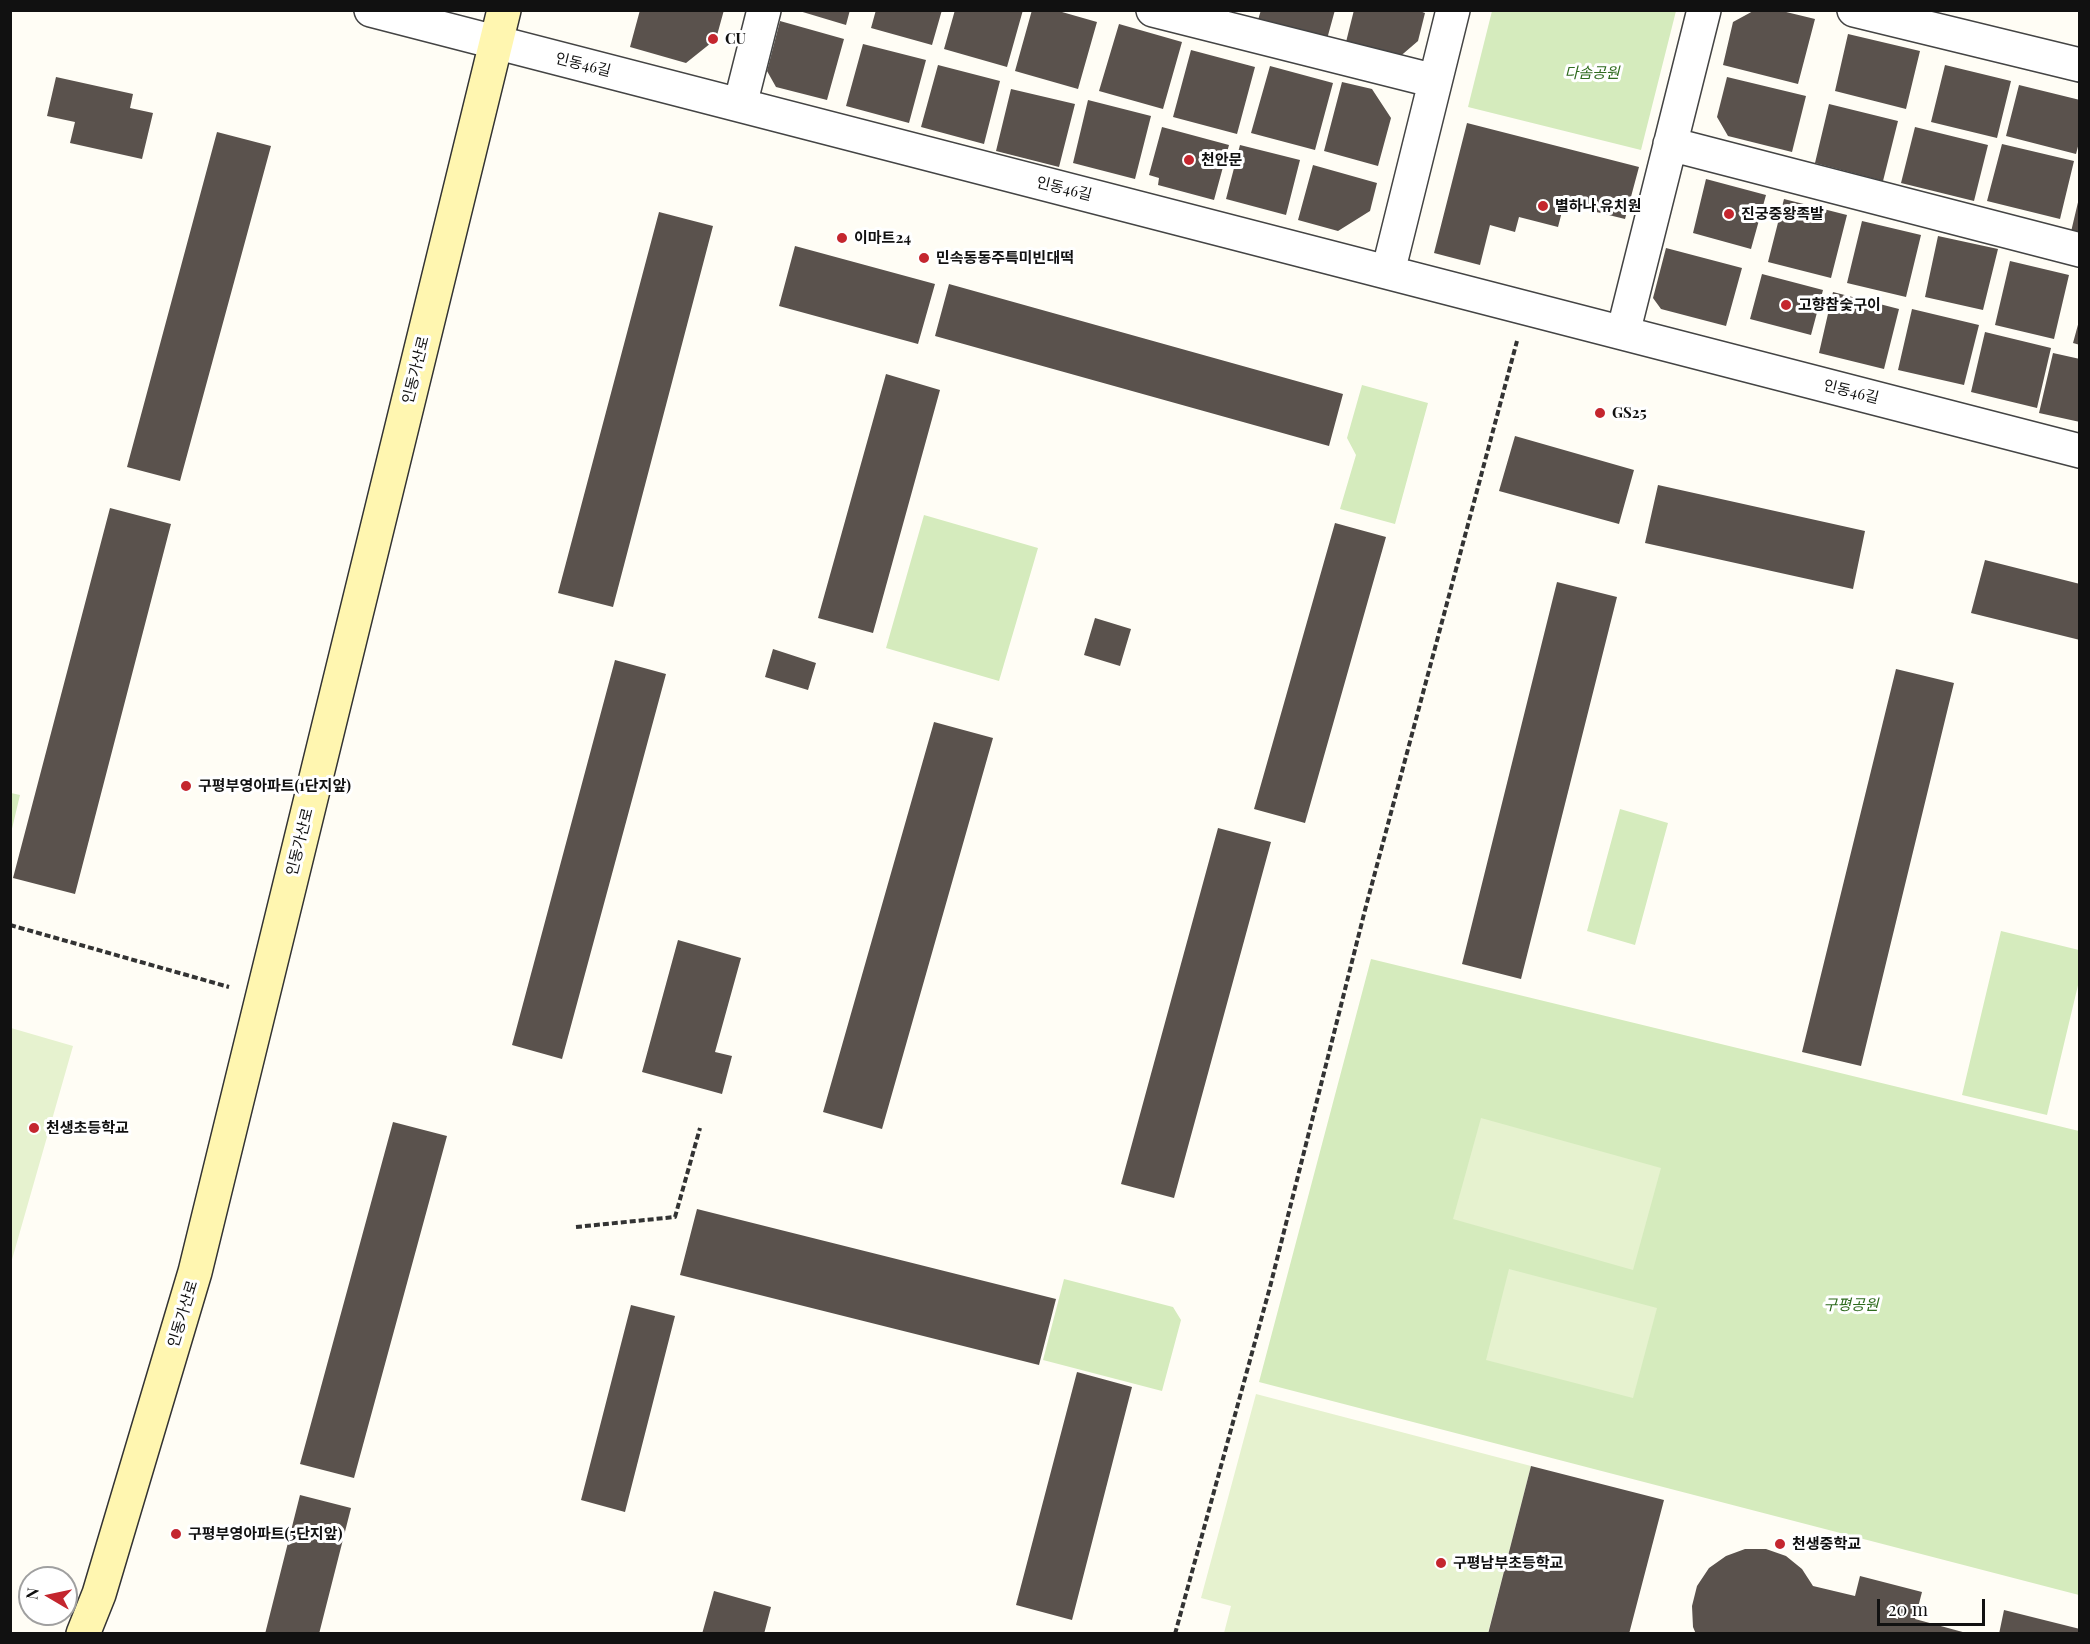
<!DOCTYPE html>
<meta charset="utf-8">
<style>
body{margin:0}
#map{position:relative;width:2090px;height:1644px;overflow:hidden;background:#fffdf5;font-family:"Playfair Display",serif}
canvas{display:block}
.frame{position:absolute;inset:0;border:12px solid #111;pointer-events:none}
.north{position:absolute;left:18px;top:1566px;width:60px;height:60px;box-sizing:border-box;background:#fff;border:2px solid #a0a0a0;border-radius:50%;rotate:279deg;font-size:16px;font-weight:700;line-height:24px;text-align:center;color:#111}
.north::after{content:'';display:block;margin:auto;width:21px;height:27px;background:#c4262e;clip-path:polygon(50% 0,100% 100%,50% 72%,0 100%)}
.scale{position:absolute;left:1877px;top:1599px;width:108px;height:27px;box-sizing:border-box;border:3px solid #111;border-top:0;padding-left:8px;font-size:18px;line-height:21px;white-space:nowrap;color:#111;-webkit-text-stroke:4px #fff;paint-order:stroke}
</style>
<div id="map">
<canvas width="2090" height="1644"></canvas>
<div class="frame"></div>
<div class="north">N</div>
<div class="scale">20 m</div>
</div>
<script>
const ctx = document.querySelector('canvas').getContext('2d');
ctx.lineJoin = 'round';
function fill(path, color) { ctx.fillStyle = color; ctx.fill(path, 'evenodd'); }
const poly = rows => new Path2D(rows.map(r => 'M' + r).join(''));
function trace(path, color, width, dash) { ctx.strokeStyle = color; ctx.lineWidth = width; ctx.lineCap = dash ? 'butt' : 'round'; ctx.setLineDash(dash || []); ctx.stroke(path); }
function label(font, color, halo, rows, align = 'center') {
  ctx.font = font + ' "Playfair Display","Noto Sans KR",serif'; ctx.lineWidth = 6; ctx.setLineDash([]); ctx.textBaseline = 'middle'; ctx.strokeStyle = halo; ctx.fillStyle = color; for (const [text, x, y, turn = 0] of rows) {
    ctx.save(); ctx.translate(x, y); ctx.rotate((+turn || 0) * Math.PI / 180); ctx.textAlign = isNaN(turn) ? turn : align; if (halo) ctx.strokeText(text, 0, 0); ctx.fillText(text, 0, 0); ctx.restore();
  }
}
const green = poly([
 [1492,11,1676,11,1641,150,1468,107],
 [1362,385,1428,403,1395,524,1340,509,1356,455,1347,438],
 [924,515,1038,548,999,681,886,648],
 [11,793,20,795,11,833,10,793],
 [1620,809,1668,823,1635,945,1587,931],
 [2001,931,2079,950,2079,981,2047,1115,1962,1095],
 [1371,959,2079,1131,2079,1595,1259,1382],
 [1064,1279,1173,1307,1181,1320,1162,1391,1043,1360]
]);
const pitch = poly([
 [11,1028,73,1046,11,1263,10,1028],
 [1481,1118,1661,1168,1633,1270,1453,1219],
 [1509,1269,1657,1308,1633,1398,1486,1360],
 [1256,1394,1531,1466,1488,1633,1224,1633,1231,1606,1201,1598]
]);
const building = poly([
 [640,10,724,10,716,39,686,63,630,47],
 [796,10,850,10,846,25],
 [876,10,942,10,932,45,871,28],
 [955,10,1023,10,1007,67,944,49],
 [1032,10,1055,10,1097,22,1078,89,1015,71],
 [1261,10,1335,10,1327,39,1258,20],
 [1354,10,1417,10,1425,13,1418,41,1390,65,1343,54],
 [1755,10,1778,10,1815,19,1798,84,1723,65,1733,22],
 [780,21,844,39,827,100,776,87,767,71],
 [1119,24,1182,42,1163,109,1099,91],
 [1848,34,1920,51,1906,109,1835,91],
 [863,44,926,60,909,123,846,106],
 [1191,50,1255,67,1237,134,1173,117],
 [938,65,1000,81,984,144,921,127],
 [1945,65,2011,81,1997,138,1931,122],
 [1270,66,1333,83,1315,150,1251,133],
 [56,77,133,94,130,108,153,113,142,159,70,143,75,122,47,116],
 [1727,77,1806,96,1792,152,1728,136,1717,117],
 [1342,82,1372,89,1391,118,1378,166,1324,151],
 [2019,85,2080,100,2080,139,2076,154,2006,136],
 [1011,89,1075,104,1059,167,996,151],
 [1088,100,1151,116,1135,179,1073,163],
 [1829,104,1898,121,1883,181,1815,163],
 [1467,123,1639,167,1625,219,1564,204,1558,227,1519,217,1515,232,1490,225,1480,265,1434,253],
 [1162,127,1229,145,1214,200,1158,185,1159,178,1149,175],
 [1915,127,1988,145,1974,201,1901,183],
 [217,132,271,146,180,481,127,467],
 [2002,144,2074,161,2060,219,1987,201],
 [1240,145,1300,160,1286,215,1226,199],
 [1313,165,1377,183,1370,211,1338,231,1298,220],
 [1706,179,1766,195,1751,249,1693,233],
 [2079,198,2080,198,2080,238,2070,236],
 [1784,199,1847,215,1831,278,1768,262],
 [659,212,713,226,613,607,558,593],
 [1862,221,1921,235,1906,297,1847,283],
 [1938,236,1998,249,1983,310,1925,297],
 [795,246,935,284,918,344,779,306],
 [1666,248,1742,268,1726,326,1661,309,1653,298],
 [2010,261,2069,275,2054,339,1995,325],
 [1762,274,1823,290,1811,335,1750,319],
 [949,284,1343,394,1329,446,935,336],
 [1833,292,1899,309,1884,369,1819,353],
 [1912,309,1979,325,1964,385,1898,370],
 [2079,321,2080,321,2080,345,2073,343],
 [1985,332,2051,348,2037,408,1971,392],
 [2053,353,2080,359,2080,422,2039,413],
 [886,374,940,390,873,633,818,618],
 [1515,436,1634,470,1619,524,1499,491],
 [1658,485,1865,531,1853,589,1645,543],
 [110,508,171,524,75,894,13,878],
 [1335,523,1386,537,1305,823,1254,809],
 [1985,560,2080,584,2080,640,1971,613],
 [1557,582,1617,597,1521,979,1462,964],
 [1095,618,1131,629,1120,666,1084,655],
 [773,649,816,663,808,690,765,677],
 [615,660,666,674,562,1059,512,1045],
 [1896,669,1954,683,1861,1066,1802,1052],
 [934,722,993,738,882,1129,823,1112],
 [1218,828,1271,842,1174,1198,1121,1184],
 [678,940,741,958,715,1052,732,1056,722,1094,642,1072],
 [393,1122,447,1136,354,1478,300,1464],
 [697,1209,1056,1299,1039,1365,680,1275],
 [631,1305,675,1316,625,1512,581,1500],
 [1077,1372,1132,1387,1072,1620,1016,1605],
 [1531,1466,1664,1500,1629,1634,1488,1634],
 [300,1495,351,1508,319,1634,265,1634],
 [1745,1549,1766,1549,1786,1556,1802,1569,1813,1586,1855,1596,1860,1576,1922,1592,1915,1619,1970,1634,1696,1634,1693,1627,1692,1606,1697,1586,1709,1568,1726,1556],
 [714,1591,771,1607,764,1634,702,1634],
 [2004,1610,2080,1629,2080,1634,1999,1634]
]);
const path = poly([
 [10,925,229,987],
 [576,1227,675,1217,700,1128],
 [1175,1634,1270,1287,1365,910,1517,341]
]);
const minor = poly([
 [371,10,2080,451],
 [1153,10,1435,81],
 [1854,10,2080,65],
 [740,105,764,10],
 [1670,144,2080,250],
 [1388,272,1453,10],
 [1623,333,1704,10]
]);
const secondary = poly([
 [83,1634,99,1594,195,1272,504,10]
]);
const markers = [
 [713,39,6,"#c4262e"],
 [1189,160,6,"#c4262e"],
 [1543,206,6,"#c4262e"],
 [1729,214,6,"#c4262e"],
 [842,238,6,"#c4262e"],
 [924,258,6,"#c4262e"],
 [1786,305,6,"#c4262e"],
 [1600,413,6,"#c4262e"],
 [186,786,6,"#c4262e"],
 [34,1128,6,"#c4262e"],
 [176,1534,6,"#c4262e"],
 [1780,1544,6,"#c4262e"],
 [1441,1563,6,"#c4262e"]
];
const poiNames = [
 ["CU",725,39],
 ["천안문",1201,160],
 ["별하나 유치원",1555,206],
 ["진궁중왕족발",1741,214],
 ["이마트24",854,238],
 ["민속동동주특미빈대떡",936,258],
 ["고향참숯구이",1798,305],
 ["GS25",1612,413],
 ["구평부영아파트(1단지앞)",198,786],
 ["천생초등학교",46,1128],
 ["구평부영아파트(5단지앞)",188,1534],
 ["천생중학교",1792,1544],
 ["구평남부초등학교",1453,1563]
];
const streetNames = [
 ["인동46길",583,65,14],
 ["인동46길",1064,189,14],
 ["인동가산로",416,370,-76],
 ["인동46길",1851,392,14],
 ["인동가산로",300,842,-76],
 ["인동가산로",183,1314,-73]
];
const parkNames = [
 ["다솜공원",1592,73],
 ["구평공원",1851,1305]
];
fill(green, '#d5ebbd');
fill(pitch, '#e6f2cf');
fill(building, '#5a524d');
trace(minor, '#444', 36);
trace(secondary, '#333', 36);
trace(path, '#333', 4, [6, 3]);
trace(minor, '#fff', 33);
trace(secondary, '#fff6b0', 33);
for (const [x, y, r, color] of markers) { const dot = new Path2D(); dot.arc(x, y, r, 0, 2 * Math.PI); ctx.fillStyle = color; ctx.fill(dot); trace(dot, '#fff', 2); }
label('bold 15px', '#111', '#fff', poiNames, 'left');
label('15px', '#111', '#fff', streetNames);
label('italic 15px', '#2f6b1f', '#fff', parkNames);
</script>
